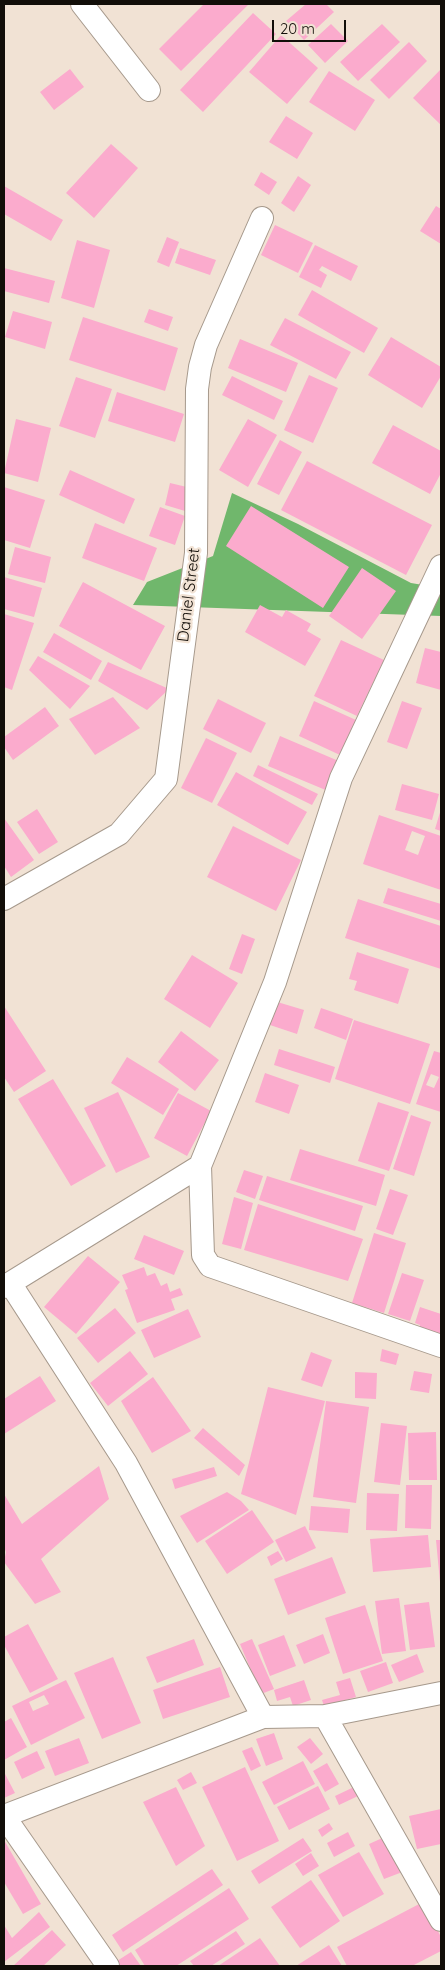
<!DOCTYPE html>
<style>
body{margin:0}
#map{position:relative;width:445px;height:1970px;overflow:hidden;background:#f1e2d4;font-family:Quicksand,sans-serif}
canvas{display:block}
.frame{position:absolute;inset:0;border:5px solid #120e09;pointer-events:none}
.scale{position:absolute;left:272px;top:20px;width:74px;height:22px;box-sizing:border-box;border:2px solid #120e09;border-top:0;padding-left:6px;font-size:15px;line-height:18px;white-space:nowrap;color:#120e09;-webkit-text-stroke:4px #f1e2d4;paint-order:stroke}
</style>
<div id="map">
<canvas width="445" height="1970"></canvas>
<div class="frame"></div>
<div class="scale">20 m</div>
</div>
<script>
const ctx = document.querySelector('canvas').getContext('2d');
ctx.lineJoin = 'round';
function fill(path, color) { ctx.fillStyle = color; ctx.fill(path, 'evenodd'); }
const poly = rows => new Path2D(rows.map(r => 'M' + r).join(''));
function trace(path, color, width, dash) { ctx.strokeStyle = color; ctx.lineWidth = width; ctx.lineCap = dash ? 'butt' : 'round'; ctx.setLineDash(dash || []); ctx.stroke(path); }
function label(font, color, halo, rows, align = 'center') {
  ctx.font = font + ' Quicksand,sans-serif'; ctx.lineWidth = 4.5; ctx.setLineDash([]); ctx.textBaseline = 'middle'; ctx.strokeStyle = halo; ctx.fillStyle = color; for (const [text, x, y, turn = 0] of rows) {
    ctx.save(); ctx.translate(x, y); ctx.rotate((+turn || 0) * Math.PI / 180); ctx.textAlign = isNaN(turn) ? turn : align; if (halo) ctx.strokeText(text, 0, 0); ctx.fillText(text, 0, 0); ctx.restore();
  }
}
const forest = poly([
 [232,493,298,524,411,583,441,588,441,616,133,605,147,582,213,556]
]);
const building = poly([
 [204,4,249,4,181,71,159,49],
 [306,4,326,4,334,12,304,40,286,21],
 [253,13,276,34,203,112,180,90],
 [331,24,348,41,325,63,308,45],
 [382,24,400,42,358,81,340,62],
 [281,35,318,68,287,104,249,72],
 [409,42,427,61,389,99,370,80],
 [70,69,84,87,54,110,40,92],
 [441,69,441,125,413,98],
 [329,71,375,100,355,131,309,102],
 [286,116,313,133,297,159,269,142],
 [111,144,138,168,94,218,66,193],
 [261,172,277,182,269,195,254,185],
 [298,176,311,185,294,212,281,203],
 [4,186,63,220,51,241,4,214],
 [436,206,441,209,441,244,420,231],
 [275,225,313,243,298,273,261,255],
 [167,237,179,242,169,267,157,262],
 [77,240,110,250,94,308,61,298],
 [315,245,358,266,351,281,322,266,319,270,327,275,321,288,299,277],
 [180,248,216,260,210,275,175,263],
 [4,268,55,281,49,303,4,291],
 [312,290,378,328,364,353,298,315],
 [149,309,173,317,168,331,144,322],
 [13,311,52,322,45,349,5,337],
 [83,317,178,348,165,391,69,360],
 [285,318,351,352,336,379,270,345],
 [391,337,441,367,441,376,422,408,368,375],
 [240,339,298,363,286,392,228,368],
 [309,375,338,388,313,443,284,430],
 [232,376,283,401,274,420,222,395],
 [76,377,112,389,95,438,59,426],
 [117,392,184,414,175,442,108,421],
 [16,419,51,428,38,482,4,473],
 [248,419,277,435,248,487,219,470],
 [393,425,441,451,441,473,430,494,372,463],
 [280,440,302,452,279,495,257,484],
 [307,461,432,525,406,575,281,510],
 [70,470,135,499,124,524,59,495],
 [170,483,191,488,185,511,165,505],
 [4,487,45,500,30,548,4,540],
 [251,506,349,567,323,608,226,546],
 [160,507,185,516,175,545,149,536],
 [95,523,157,548,144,581,82,558],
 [15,547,51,557,45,583,8,574],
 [362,568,396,591,362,639,329,616],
 [4,577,42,588,34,617,4,609],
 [83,582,165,626,141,670,59,626],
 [260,605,282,617,286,610,311,624,307,631,321,639,305,666,245,632],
 [4,614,34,623,12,690,4,687],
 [54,633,102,661,91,680,43,652],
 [341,640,384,660,357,716,314,696],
 [425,648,441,652,441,690,416,683],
 [38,656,90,686,70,709,29,670],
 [108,662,169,689,147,710,98,681],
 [113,697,140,728,95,755,69,719],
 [218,699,266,723,251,753,203,729],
 [314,701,356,720,340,755,299,736],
 [402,701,422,708,407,749,387,742],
 [45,707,59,726,13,760,4,747,4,737],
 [280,736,341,762,328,791,268,766],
 [206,738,237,753,212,803,181,788],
 [258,765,318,794,312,805,253,776],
 [236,772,307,812,288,845,217,805],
 [402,784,439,794,432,820,395,810],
 [37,809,58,842,39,854,17,822],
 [441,809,441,831,435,829],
 [379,815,441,836,441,890,363,864],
 [412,831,425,836,418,855,405,850],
 [4,818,34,860,11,877,4,866],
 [233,826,301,860,276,911,207,877],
 [388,888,441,904,441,921,383,903],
 [358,899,441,926,441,969,345,938],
 [242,934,255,939,242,974,229,969],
 [357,952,409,969,398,1004,354,990,357,981,349,979],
 [192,955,238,983,210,1028,164,999],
 [274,1001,304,1010,297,1034,267,1024],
 [4,1006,46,1071,14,1092,4,1077],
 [321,1008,353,1019,346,1040,314,1028],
 [354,1020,430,1044,410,1104,335,1079],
 [181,1031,219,1060,195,1091,158,1062],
 [279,1049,335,1067,330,1083,274,1065],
 [434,1051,441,1053,441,1112,416,1104],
 [431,1074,439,1077,434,1088,426,1085],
 [127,1057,179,1089,163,1115,111,1083],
 [265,1073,299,1085,289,1114,255,1102],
 [53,1079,106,1166,71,1186,18,1099],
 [118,1092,150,1157,116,1173,84,1108],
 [178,1093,211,1111,187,1156,154,1138],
 [378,1102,409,1112,389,1171,358,1161],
 [411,1115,431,1122,414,1176,393,1169],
 [300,1149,385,1175,376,1206,290,1180],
 [244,1170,263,1176,255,1199,236,1192],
 [267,1176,363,1206,355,1231,259,1200],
 [390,1189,408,1195,393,1235,376,1229],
 [234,1197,253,1203,241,1249,222,1244],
 [258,1204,363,1239,348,1281,244,1250],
 [374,1233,406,1243,384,1313,352,1303],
 [144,1235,184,1251,174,1275,134,1259],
 [88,1256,120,1282,76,1334,44,1307],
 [144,1267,147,1276,155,1273,161,1286,167,1283,170,1292,180,1288,183,1295,171,1299,175,1310,137,1323,125,1290,128,1289,122,1275],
 [402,1273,424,1280,410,1321,388,1314],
 [420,1307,441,1314,441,1336,419,1329,420,1325,415,1323],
 [115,1308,136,1333,98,1363,77,1338],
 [188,1309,201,1337,154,1358,141,1330],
 [382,1349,399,1354,396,1365,380,1361],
 [130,1351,148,1374,108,1406,90,1383],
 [311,1352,332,1360,322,1387,301,1380],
 [414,1371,432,1374,429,1393,410,1390],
 [355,1372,377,1373,376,1399,355,1398],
 [40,1376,56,1401,4,1434,4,1399],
 [153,1377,191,1431,152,1453,121,1401],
 [268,1387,325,1401,296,1515,241,1494],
 [326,1401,369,1407,356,1503,313,1497],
 [381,1423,407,1426,400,1485,374,1482],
 [203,1428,245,1465,239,1476,194,1438],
 [436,1432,437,1480,409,1480,408,1433],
 [99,1466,109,1499,41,1559,61,1592,35,1604,4,1562,6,1552,4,1547,4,1494,22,1524],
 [214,1467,217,1476,175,1489,172,1479],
 [406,1485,432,1485,431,1529,405,1528],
 [227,1492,241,1501,249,1510,197,1543,180,1516],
 [367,1493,399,1494,397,1531,366,1530],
 [311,1506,350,1509,348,1533,309,1530],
 [252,1510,274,1542,227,1574,205,1541],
 [305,1526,316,1548,286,1562,275,1540],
 [428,1535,431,1567,373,1572,370,1539],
 [436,1540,441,1540,441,1582,440,1582],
 [278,1551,283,1559,271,1566,267,1557],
 [332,1557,346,1593,288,1615,274,1579],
 [399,1598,406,1651,382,1654,375,1601],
 [429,1602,435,1647,410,1650,404,1605],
 [365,1605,383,1661,343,1674,325,1618],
 [28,1624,58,1679,30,1693,4,1645,4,1637],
 [323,1634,330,1653,304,1664,296,1645],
 [284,1635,296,1666,270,1676,258,1645],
 [194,1639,204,1665,157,1683,146,1657],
 [252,1639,274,1689,261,1694,240,1644],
 [417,1654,424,1672,399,1682,391,1665],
 [113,1657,141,1723,102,1739,74,1673],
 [386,1662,393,1683,368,1692,360,1671],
 [220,1667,230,1697,163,1719,153,1690],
 [350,1678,356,1697,324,1706,322,1700,340,1695,336,1682],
 [66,1680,85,1718,31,1745,12,1706],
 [44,1695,49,1704,33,1711,29,1702],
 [304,1680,311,1700,293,1706,290,1697,277,1701,274,1690],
 [11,1718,27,1747,4,1760,4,1722],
 [274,1733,283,1759,266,1766,256,1739],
 [79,1738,89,1763,55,1776,45,1751],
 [310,1738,323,1754,311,1764,297,1747],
 [252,1747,261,1766,251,1771,242,1751],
 [37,1751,45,1768,22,1779,14,1762],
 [303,1761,315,1784,274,1805,262,1782],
 [327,1763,339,1784,325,1792,313,1771],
 [245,1767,279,1841,237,1861,202,1787],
 [4,1772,15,1793,4,1798],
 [191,1772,197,1783,183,1790,177,1780],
 [318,1786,330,1809,289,1830,277,1807],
 [176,1787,205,1846,176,1866,143,1802],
 [354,1787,358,1796,339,1805,335,1796],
 [441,1809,441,1844,417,1849,409,1816],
 [329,1823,333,1829,322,1837,318,1830],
 [348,1832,355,1846,334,1857,327,1843],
 [389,1835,405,1871,384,1879,369,1844],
 [303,1838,312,1851,259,1884,251,1871],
 [4,1840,41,1904,23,1914,4,1882],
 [359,1852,384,1894,343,1917,318,1875],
 [311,1853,319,1866,303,1876,295,1864],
 [212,1869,223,1885,123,1952,112,1935],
 [311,1880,340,1921,300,1948,271,1907],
 [229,1888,249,1919,176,1966,145,1966,135,1950],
 [423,1902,441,1937,441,1951,412,1966,347,1966,337,1947],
 [39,1912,50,1927,4,1962,4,1925,12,1938],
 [52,1930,66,1945,43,1966,13,1966],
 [236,1931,245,1944,211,1966,194,1966,190,1961],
 [260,1938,280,1966,218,1966],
 [329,1945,342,1966,296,1966],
 [131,1952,141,1966,120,1966,117,1961]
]);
const minor = poly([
 [82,4,149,90],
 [441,566,341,778,275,982,200,1166,203,1255,210,1266,441,1346],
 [4,899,119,834,166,779,196,553,197,389,200,367,206,345,262,218],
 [10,1283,126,1463,263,1717],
 [4,1287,200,1166],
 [325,1716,441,1920],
 [4,1816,263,1717,325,1716,441,1693],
 [4,1816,108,1966]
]);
const streetNames = [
 ["Daniel Street",189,595,-83]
];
fill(forest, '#70b76c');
fill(building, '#fbabcd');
trace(minor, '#a6998c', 24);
trace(minor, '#fff', 22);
label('16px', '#120e09', '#f1e2d4', streetNames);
</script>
